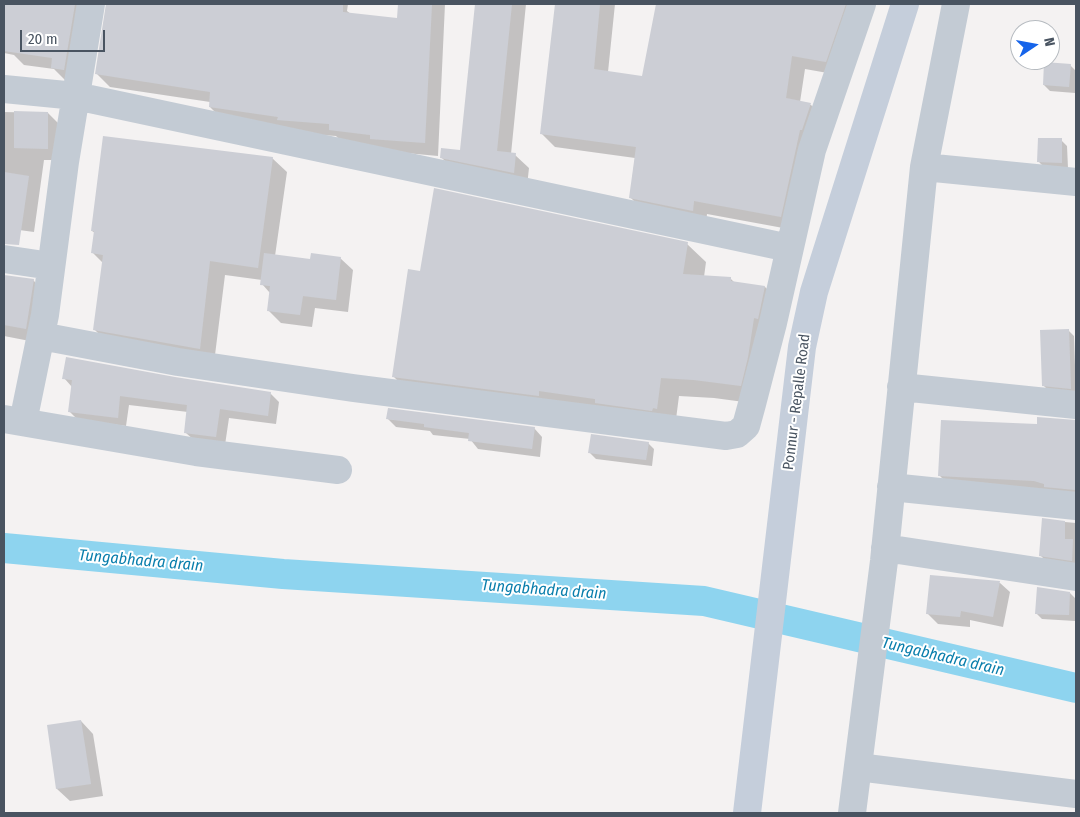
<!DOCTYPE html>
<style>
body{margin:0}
#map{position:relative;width:1080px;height:817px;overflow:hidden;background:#f4f2f2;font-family:"Fira Sans Condensed",sans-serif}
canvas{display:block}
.frame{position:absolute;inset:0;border:5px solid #495461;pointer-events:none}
.north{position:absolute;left:1010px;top:20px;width:50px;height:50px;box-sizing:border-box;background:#fff;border:1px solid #b6bbc0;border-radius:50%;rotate:78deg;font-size:14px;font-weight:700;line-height:20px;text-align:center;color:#495461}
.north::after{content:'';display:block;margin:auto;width:18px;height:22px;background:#1664ea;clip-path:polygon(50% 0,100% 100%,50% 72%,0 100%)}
.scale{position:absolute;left:20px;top:30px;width:85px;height:22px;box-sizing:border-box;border:2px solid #495461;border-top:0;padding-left:6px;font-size:15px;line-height:18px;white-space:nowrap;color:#495461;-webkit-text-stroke:4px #fff;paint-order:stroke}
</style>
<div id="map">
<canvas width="1080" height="817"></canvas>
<div class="frame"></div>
<div class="north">N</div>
<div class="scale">20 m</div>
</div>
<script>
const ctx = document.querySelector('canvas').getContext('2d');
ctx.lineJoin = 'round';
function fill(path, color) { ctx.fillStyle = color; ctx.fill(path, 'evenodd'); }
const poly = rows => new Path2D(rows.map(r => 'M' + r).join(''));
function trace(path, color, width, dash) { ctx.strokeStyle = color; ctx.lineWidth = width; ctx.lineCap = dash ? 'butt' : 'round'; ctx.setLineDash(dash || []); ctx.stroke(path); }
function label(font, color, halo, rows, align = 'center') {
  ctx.font = font + ' "Fira Sans Condensed",sans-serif'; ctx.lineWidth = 4; ctx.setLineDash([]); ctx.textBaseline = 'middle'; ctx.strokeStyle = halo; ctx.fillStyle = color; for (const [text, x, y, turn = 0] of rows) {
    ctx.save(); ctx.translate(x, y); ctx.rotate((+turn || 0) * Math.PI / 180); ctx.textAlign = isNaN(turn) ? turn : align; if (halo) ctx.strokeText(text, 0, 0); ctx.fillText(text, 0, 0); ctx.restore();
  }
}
const shadow = poly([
 [4,4,97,4,66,81,54,69,24,65,14,55,4,53],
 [107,4,348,4,347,11,351,14,399,19,399,4,445,4,438,156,384,151,343,143,336,136,292,133,223,120,210,107,210,102,110,87,97,74],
 [476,4,526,4,511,154,515,155,529,168,527,186,454,170,441,157,461,151],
 [556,4,615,4,608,72,643,77,657,4,867,4,839,75,805,69,800,102,811,105,824,118,794,230,707,214,706,224,644,211,630,197,635,158,555,147,541,133],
 [1070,65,1076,71,1075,93,1050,91,1044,85],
 [4,112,48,113,60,125,59,160,44,160,34,232,4,228],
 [1061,140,1067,146,1068,168,1045,168,1039,162],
 [272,158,287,172,275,256,311,261,340,258,353,270,348,312,315,308,312,327,281,323,268,310,270,293,262,284,262,280,225,275,214,363,109,344,95,330,103,263,93,253,95,233,92,231],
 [687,244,706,262,704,277,730,278,735,283,765,287,784,305,759,404,714,398,679,396,675,427,413,396,394,377,421,273],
 [4,276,33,280,48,295,40,343,4,336],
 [1068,330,1074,336,1076,394,1049,391,1043,385],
 [64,378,175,379,270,393,279,402,276,424,229,418,225,445,195,441,186,433,188,412,129,405,126,426,78,420,69,411,72,387],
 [388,419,534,428,542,437,540,457,478,449,470,439,433,435,430,431,396,427],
 [1075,422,1076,422,1076,504,955,491,940,476,1038,425],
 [648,443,654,449,652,466,596,459,590,453],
 [1043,520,1076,523,1076,574,1056,571,1040,555],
 [931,576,1000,583,1010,592,1003,627,970,620,970,627,938,624,928,614],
 [1070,593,1076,599,1075,621,1042,619,1036,613],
 [81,721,93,734,103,796,70,801,57,789,48,726]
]);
const canal = poly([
 [4,548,283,574,704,601,1076,688]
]);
const building = poly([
 [4,4,75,4,64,70,51,68,52,58,4,51],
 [106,4,331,4,343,5,343,12,397,18,398,4,432,4,425,143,370,139,370,135,329,130,329,124,277,120,278,117,209,107,210,92,95,74],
 [475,4,512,4,497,151,516,153,514,173,440,158,441,148,460,150],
 [555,4,600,4,594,69,642,76,656,4,846,4,826,62,792,56,786,98,811,103,802,130,800,130,781,217,694,201,693,211,629,198,636,147,540,134],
 [1044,62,1071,64,1069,87,1043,85],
 [14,111,48,112,48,149,14,148],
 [103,136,273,157,258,268,210,261,200,349,93,330,103,255,91,253,94,231,91,231],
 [1038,138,1062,138,1062,163,1037,162],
 [4,172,29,176,19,245,4,244],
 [434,188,688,242,683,274,731,277,731,281,765,286,758,319,754,318,748,357,741,386,694,380,661,378,657,409,653,408,652,411,595,403,595,399,539,391,539,396,392,377,408,269,420,271],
 [264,253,310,259,311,253,341,257,336,300,303,296,300,315,267,311,270,286,260,285],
 [4,275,34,279,26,329,4,325],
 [1069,329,1071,389,1042,386,1040,330],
 [66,357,175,377,271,392,268,416,220,409,216,437,184,433,187,405,120,396,118,418,68,412,72,380,62,379],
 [388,408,535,427,532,449,468,441,469,433,424,427,424,424,386,419],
 [1037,417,1076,420,1076,490,1044,487,1044,484,1034,481,938,476,941,420,1037,424],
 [591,434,649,442,646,460,588,453],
 [1042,518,1065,521,1065,539,1073,539,1072,561,1039,556],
 [930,575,1000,581,993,617,961,611,960,617,926,614],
 [1037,587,1070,592,1069,615,1035,614],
 [81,720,91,784,56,789,47,725]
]);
const street = poly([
 [4,89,76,96,789,248],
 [924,167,1076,182],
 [4,259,51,266],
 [41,336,178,362,353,388,726,436,737,434,746,426,752,404,773,323,812,150,862,4],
 [901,387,1076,405],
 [4,419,196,452,338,470],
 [23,422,45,315,65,162,91,4],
 [891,487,1076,506],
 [885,548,1076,577],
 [858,767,1076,794],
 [852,813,884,561,924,167,956,4]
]);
const secondary = poly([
 [747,813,802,347,814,292,905,4]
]);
const streetNames = [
 ["Ponnur - Repalle Road",797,402,-83]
];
const waterNames = [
 ["Tungabhadra drain",141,561,5],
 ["Tungabhadra drain",544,590,4],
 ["Tungabhadra drain",943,657,13]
];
fill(shadow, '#0003');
trace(canal, '#8ed4ef', 30);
fill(building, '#ccced5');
trace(street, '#c3cbd4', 28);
trace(secondary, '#c5cedb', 28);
label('15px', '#495461', '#fff', streetNames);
label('italic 16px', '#097eac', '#fff', waterNames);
</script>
